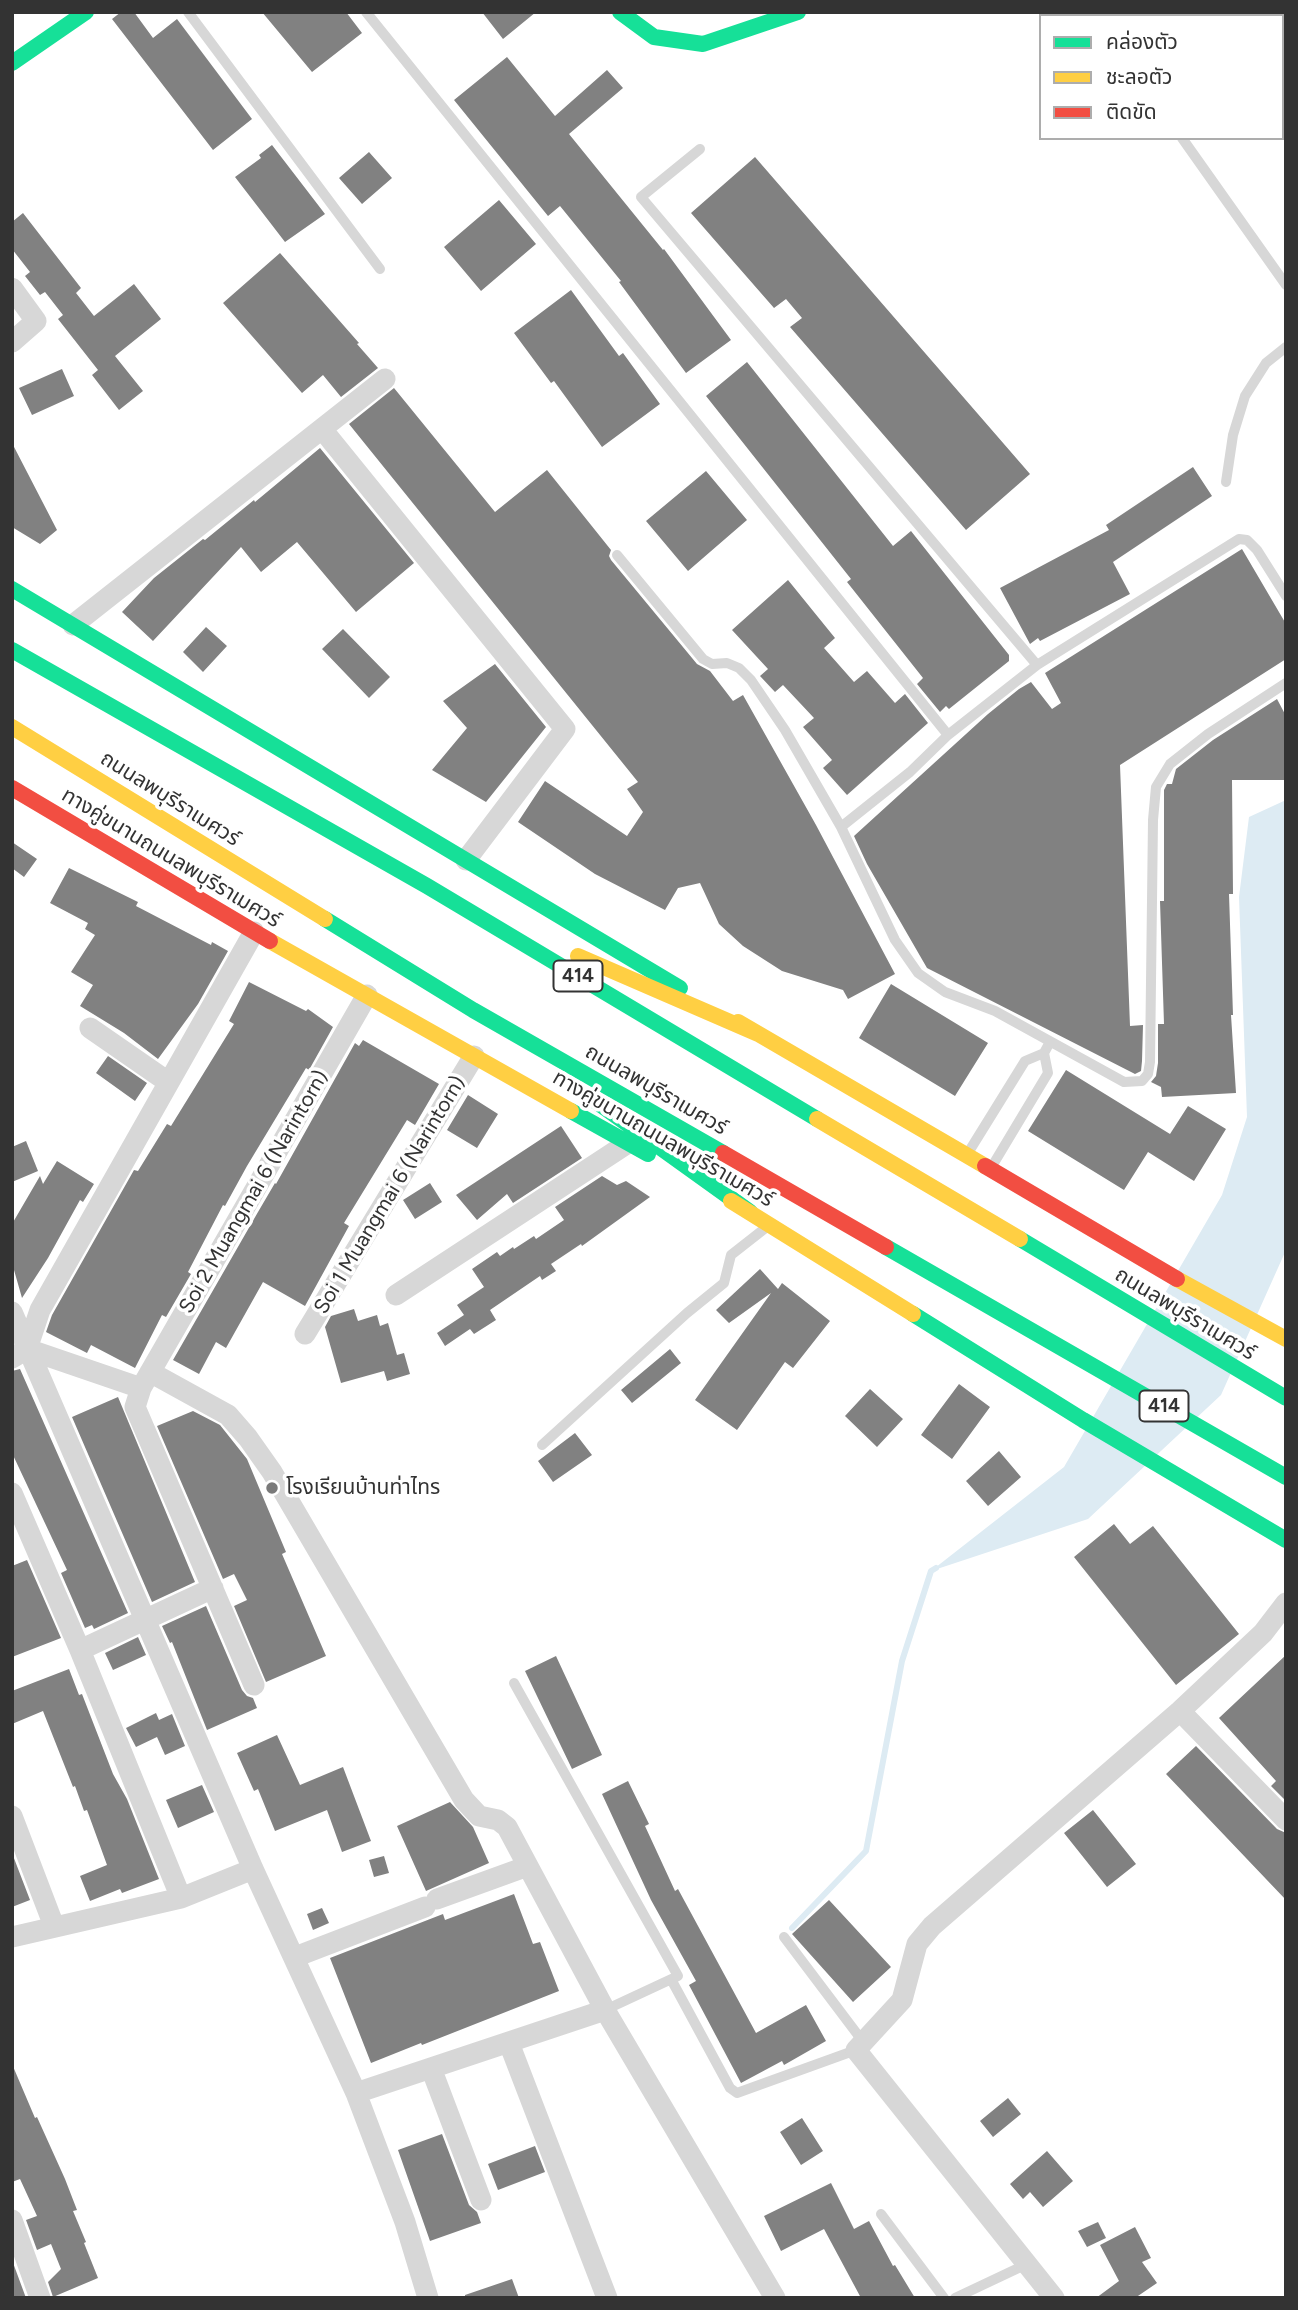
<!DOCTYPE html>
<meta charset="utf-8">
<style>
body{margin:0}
#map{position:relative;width:1298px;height:2310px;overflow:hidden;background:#fff;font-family:Figtree,"Noto Sans Thai",sans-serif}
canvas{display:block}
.frame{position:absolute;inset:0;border:14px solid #333;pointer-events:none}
.legend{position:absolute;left:1039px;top:14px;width:245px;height:126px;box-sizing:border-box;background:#fff;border:2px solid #adadad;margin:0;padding:9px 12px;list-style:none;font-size:21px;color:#333}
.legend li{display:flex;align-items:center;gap:14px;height:35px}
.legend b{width:35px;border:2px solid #adadad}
</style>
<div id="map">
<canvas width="1298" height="2310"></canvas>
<div class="frame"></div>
<ul class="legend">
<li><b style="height:9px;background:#16e098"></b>คล่องตัว</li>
<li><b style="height:9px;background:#ffcf43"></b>ชะลอตัว</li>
<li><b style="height:9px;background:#f24e42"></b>ติดขัด</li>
</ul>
</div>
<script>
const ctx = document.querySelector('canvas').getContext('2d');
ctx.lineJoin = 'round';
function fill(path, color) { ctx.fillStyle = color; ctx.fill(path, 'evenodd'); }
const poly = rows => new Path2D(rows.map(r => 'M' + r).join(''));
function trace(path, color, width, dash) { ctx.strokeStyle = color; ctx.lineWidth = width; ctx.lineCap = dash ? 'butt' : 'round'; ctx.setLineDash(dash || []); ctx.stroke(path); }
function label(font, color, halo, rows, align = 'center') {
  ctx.font = font + ' Figtree,"Noto Sans Thai",sans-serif'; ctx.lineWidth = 7; ctx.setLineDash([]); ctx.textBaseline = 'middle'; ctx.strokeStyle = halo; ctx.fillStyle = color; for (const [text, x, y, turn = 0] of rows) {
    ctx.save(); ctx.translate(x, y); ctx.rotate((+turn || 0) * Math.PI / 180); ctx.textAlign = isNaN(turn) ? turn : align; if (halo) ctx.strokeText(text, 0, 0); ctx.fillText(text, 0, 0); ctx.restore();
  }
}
const water = poly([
 [1286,800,1286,1250,1221,1395,1088,1519,931,1571,1064,1467,1222,1195,1247,1117,1239,897,1249,817]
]);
const stream = poly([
 [792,1928,866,1851,902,1661,931,1571,936,1568]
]);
const building = poly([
 [121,12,134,12,153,38,177,19,252,119,213,150,112,19],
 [262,12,346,12,362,33,312,72],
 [482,12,536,12,503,39],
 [507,57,555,116,607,70,623,88,569,134,663,250,664,249,731,340,686,373,619,282,621,281,560,206,548,216,454,100],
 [272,145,325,214,285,242,235,177,261,158,259,155],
 [369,152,392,178,362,204,339,178],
 [755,157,1030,474,966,530,790,327,802,318,786,299,774,308,691,213],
 [499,200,536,244,481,291,444,247],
 [23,213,81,288,76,293,94,316,134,284,161,319,115,356,143,391,119,410,92,375,98,370,58,319,63,315,45,292,40,295,25,276,30,272,12,249,12,222],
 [280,253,359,343,357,344,378,368,341,397,323,375,302,393,223,303],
 [571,290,619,356,623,353,660,404,602,447,554,381,551,383,514,333],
 [747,362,893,546,911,531,1009,655,1009,661,949,709,946,706,940,712,917,684,923,678,847,582,851,579,706,396],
 [62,369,74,396,32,415,19,388],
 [394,388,495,512,547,470,611,550,609,556,611,560,697,664,710,671,733,701,743,695,816,825,895,974,848,999,843,990,782,971,743,946,719,924,700,883,678,888,665,910,595,874,518,822,545,781,627,836,643,812,627,789,638,782,349,424],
 [12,443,57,530,40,544,12,527],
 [320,448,414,563,356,612,297,542,261,572,241,547,153,641,122,612,154,578,203,539,205,540,254,500,255,502],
 [1193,467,1212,496,1113,562,1130,594,1040,641,1038,638,1030,644,1000,588,1109,530,1106,525],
 [706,471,747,520,688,571,646,521],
 [1242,549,1286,624,1286,659,1120,765,1130,1026,1143,1025,1142,1061,1141,1071,1135,1074,927,968,867,864,854,836,988,714,1019,689,1031,682,1052,709,1061,703,1045,673],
 [788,580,835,638,824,648,854,682,867,671,895,703,905,694,928,723,847,795,823,768,832,760,803,727,814,718,783,685,775,692,760,676,768,669,732,630],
 [206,627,227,646,203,672,183,652],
 [343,629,390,677,369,698,322,649],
 [495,664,546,727,486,802,432,770,467,728,443,701],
 [1277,699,1286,716,1286,780,1232,780,1233,894,1229,894,1233,1015,1231,1015,1236,1093,1162,1097,1161,1087,1151,1082,1156,1076,1158,1063,1158,1024,1164,1024,1160,901,1164,901,1164,790,1167,784,1172,784,1176,769,1213,740],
 [12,842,37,859,24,877,12,868],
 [69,868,138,902,136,906,211,945,212,942,228,951,198,1004,158,1059,124,1033,80,1006,93,985,71,972,95,935,85,929,88,923,50,903],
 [249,982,306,1011,308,1009,333,1027,309,1070,306,1068,247,1166,225,1206,223,1205,188,1272,191,1274,166,1317,162,1315,135,1368,91,1345,87,1353,46,1332,52,1315,134,1170,138,1171,167,1124,171,1126,234,1024,229,1021],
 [891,984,988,1043,955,1096,859,1038],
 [363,1040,439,1084,415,1125,407,1120,344,1223,349,1226,305,1306,263,1282,226,1348,216,1342,199,1374,173,1360,258,1212,275,1183,276,1184,355,1043,359,1046],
 [108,1056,147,1083,135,1101,96,1073],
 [1066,1070,1170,1134,1188,1106,1226,1129,1194,1181,1148,1152,1124,1190,1028,1131],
 [468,1095,498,1114,477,1148,447,1130],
 [561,1126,582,1158,513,1203,507,1194,477,1220,456,1195],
 [26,1141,38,1171,12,1182,12,1147],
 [57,1161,94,1184,83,1202,80,1200,48,1258,22,1298,12,1263,12,1224,40,1176,43,1184],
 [602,1176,617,1185,626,1181,650,1197,582,1246,581,1244,551,1264,556,1271,542,1280,540,1276,490,1310,496,1320,474,1334,470,1329,445,1346,437,1333,464,1315,457,1305,484,1287,472,1269,497,1252,500,1256,513,1247,514,1249,534,1236,536,1239,564,1220,555,1207],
 [430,1183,442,1202,415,1219,403,1200],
 [760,1269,778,1289,782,1283,830,1321,793,1368,785,1362,737,1430,695,1400,771,1293,729,1323,716,1310],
 [354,1309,358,1321,377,1315,380,1326,388,1323,397,1355,404,1353,410,1374,387,1381,384,1371,341,1383,325,1327,331,1316],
 [670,1349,681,1363,632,1403,621,1390],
 [20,1369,128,1613,94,1629,92,1625,85,1628,61,1573,67,1570,12,1453,12,1371],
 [959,1384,990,1407,952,1459,921,1435],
 [870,1389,903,1419,877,1447,845,1416],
 [118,1397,195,1582,152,1602,72,1417],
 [193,1411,220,1425,247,1459,286,1552,282,1554,326,1656,266,1682,234,1606,247,1600,234,1574,223,1579,157,1426],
 [575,1433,592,1455,553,1482,538,1461],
 [999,1451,1021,1477,988,1506,966,1481],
 [1114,1524,1130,1544,1153,1526,1239,1634,1176,1685,1074,1557],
 [27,1560,61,1638,12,1657,12,1566],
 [206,1606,242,1690,247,1696,253,1698,257,1708,207,1730,172,1642,170,1643,162,1626],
 [138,1637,146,1655,113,1670,105,1653],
 [1286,1655,1286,1801,1271,1786,1276,1781,1219,1718],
 [556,1656,602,1755,572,1769,525,1671],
 [69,1669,79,1695,82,1694,113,1774,127,1799,159,1879,122,1893,120,1889,90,1901,80,1876,107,1865,87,1810,84,1811,75,1786,73,1787,43,1711,12,1724,12,1691],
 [156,1713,159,1720,172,1714,185,1746,165,1755,157,1737,136,1747,126,1728],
 [277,1735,300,1785,343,1767,371,1841,342,1852,327,1810,275,1831,258,1789,254,1791,237,1753],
 [1196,1746,1277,1829,1286,1833,1286,1900,1166,1774],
 [628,1781,649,1824,645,1826,675,1891,678,1889,756,2033,806,2005,826,2041,784,2065,782,2061,741,2083,689,1985,696,1981,651,1900,602,1794],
 [202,1785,214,1812,178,1828,166,1800],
 [450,1802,473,1827,489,1863,426,1891,397,1826],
 [1093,1810,1136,1864,1107,1887,1064,1833],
 [12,1853,30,1900,12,1907],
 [384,1856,389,1873,374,1877,369,1860],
 [514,1894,533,1944,540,1942,559,1991,422,2045,421,2043,371,2063,330,1958,443,1914,445,1920],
 [829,1900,891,1967,853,2002,792,1934],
 [322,1908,329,1923,313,1930,307,1914],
 [12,2064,35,2118,37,2117,65,2179,77,2210,73,2211,86,2242,84,2243,98,2278,53,2297,48,2282,61,2269,51,2244,37,2250,26,2220,37,2216,20,2179,12,2182],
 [1008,2098,1021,2114,993,2137,980,2121],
 [802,2118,823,2151,801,2165,780,2132],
 [442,2134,469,2205,477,2212,481,2223,430,2241,398,2150],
 [535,2146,545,2172,498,2190,488,2164],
 [1047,2151,1073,2181,1043,2207,1030,2192,1023,2199,1010,2184],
 [831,2183,854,2229,869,2221,893,2266,895,2265,915,2298,861,2298,824,2229,781,2251,764,2216],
 [1098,2222,1106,2238,1087,2247,1078,2231],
 [1135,2227,1151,2258,1142,2262,1157,2283,1135,2298,1096,2298,1119,2281,1100,2245],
 [12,2260,26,2298,12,2298],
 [512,2279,519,2298,465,2298,465,2295]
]);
const lane = poly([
 [188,12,380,269],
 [366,12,948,735],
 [1094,12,1096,16],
 [1182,138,1286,285],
 [700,149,641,197,1037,665],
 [1226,482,1233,435,1245,396,1266,363,1286,347],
 [617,555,703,659,712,664,727,663,739,668,751,680,785,730,841,827,895,940,918,973,945,992,995,1011,1124,1082,1142,1081,1148,1074,1150,1062,1153,820,1156,787,1170,764,1208,734,1286,683],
 [841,827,910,772,948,735,1037,665,1239,539,1247,540,1257,550,1286,596],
 [968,1153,1025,1061,1044,1053],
 [991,1168,1048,1073,1044,1053,1050,1042],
 [542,1445,687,1313,724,1283,731,1255,768,1226],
 [514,1683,678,1976,605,2010],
 [784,1937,864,2043],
 [672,1981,730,2088,737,2093,856,2050],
 [881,2214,944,2298],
 [955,2298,1027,2264]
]);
const street = poly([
 [12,288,36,321,12,342],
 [322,429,565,729,466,860],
 [73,625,385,379],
 [90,1028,168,1082],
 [396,1295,628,1143],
 [12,1312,253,1869,356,2093,405,2222,428,2298],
 [305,1334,474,1056],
 [27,1349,141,1388],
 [12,1358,27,1349,40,1310,254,932],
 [150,1372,228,1415,248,1438,272,1472,464,1800,479,1816,498,1820,507,1827,605,2010,775,2298],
 [12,1493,80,1650,181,1898],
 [80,1650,213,1588],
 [254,1685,135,1407,141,1388,367,995],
 [1180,1711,1286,1820],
 [12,1816,54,1926],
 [437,1899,528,1866],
 [12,1937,181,1898,253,1869],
 [295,1957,425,1907],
 [509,2043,607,2298],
 [431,2068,481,2200],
 [356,2093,605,2010],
 [12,2220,40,2298],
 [1054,2298,856,2050,902,2000,917,1944,932,1926,1180,1711,1263,1633,1286,1603]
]);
const fast = poly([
 [620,12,654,37,703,44,798,12],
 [12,63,86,12],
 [12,589,680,988],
 [12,650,427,886,817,1119],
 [325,919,473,1010,723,1153],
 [587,1095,750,1212],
 [571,1111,648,1154],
 [1020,1239,1286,1398],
 [886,1247,1286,1477],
 [913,1314,1083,1420,1286,1540]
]);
const slow = poly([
 [12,727,325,919],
 [270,941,571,1111],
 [578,956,758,1034],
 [738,1022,985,1166],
 [817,1119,1020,1239],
 [731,1201,913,1314],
 [1177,1279,1286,1339]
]);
const jam = poly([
 [12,788,270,941],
 [723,1153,886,1247],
 [985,1166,1177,1279]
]);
const markers = [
 [272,1488,7,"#7a7a7a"]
];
const shields = [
 [578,976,49],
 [1164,1406,49]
];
const shieldNames = [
 ["414",578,976],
 ["414",1164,1406]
];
const streetNames = [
 ["ถนนลพบุรีราเมศวร์",170,799,32],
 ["ทางคู่ขนานถนนลพบุรีราเมศวร์",171,858,31],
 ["ถนนลพบุรีราเมศวร์",656,1090,30],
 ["ทางคู่ขนานถนนลพบุรีราเมศวร์",663,1139,30],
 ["Soi 2 Muangmai 6 (Narintorn)",254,1192,-60],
 ["Soi 1 Muangmai 6 (Narintorn)",390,1195,-59],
 ["ถนนลพบุรีราเมศวร์",1185,1314,31]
];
const poiNames = [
 ["โรงเรียนบ้านท่าไทร",286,1488]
];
fill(water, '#ddebf3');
trace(stream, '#ddebf3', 6);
fill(building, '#818181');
trace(lane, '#d7d7d7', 10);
trace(street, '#d7d7d7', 21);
trace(fast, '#16e098', 16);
trace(slow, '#ffcf43', 16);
trace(jam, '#f24e42', 16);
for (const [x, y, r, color] of markers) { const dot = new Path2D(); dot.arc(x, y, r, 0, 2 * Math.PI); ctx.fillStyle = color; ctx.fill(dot); trace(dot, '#fff', 2.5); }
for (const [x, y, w] of shields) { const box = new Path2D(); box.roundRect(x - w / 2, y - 15.5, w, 31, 5); ctx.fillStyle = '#fff'; ctx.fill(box); trace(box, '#333', 2); }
label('bold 19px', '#333', null, shieldNames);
label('21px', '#333', '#fff', streetNames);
label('21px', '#333', '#fff', poiNames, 'left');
</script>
